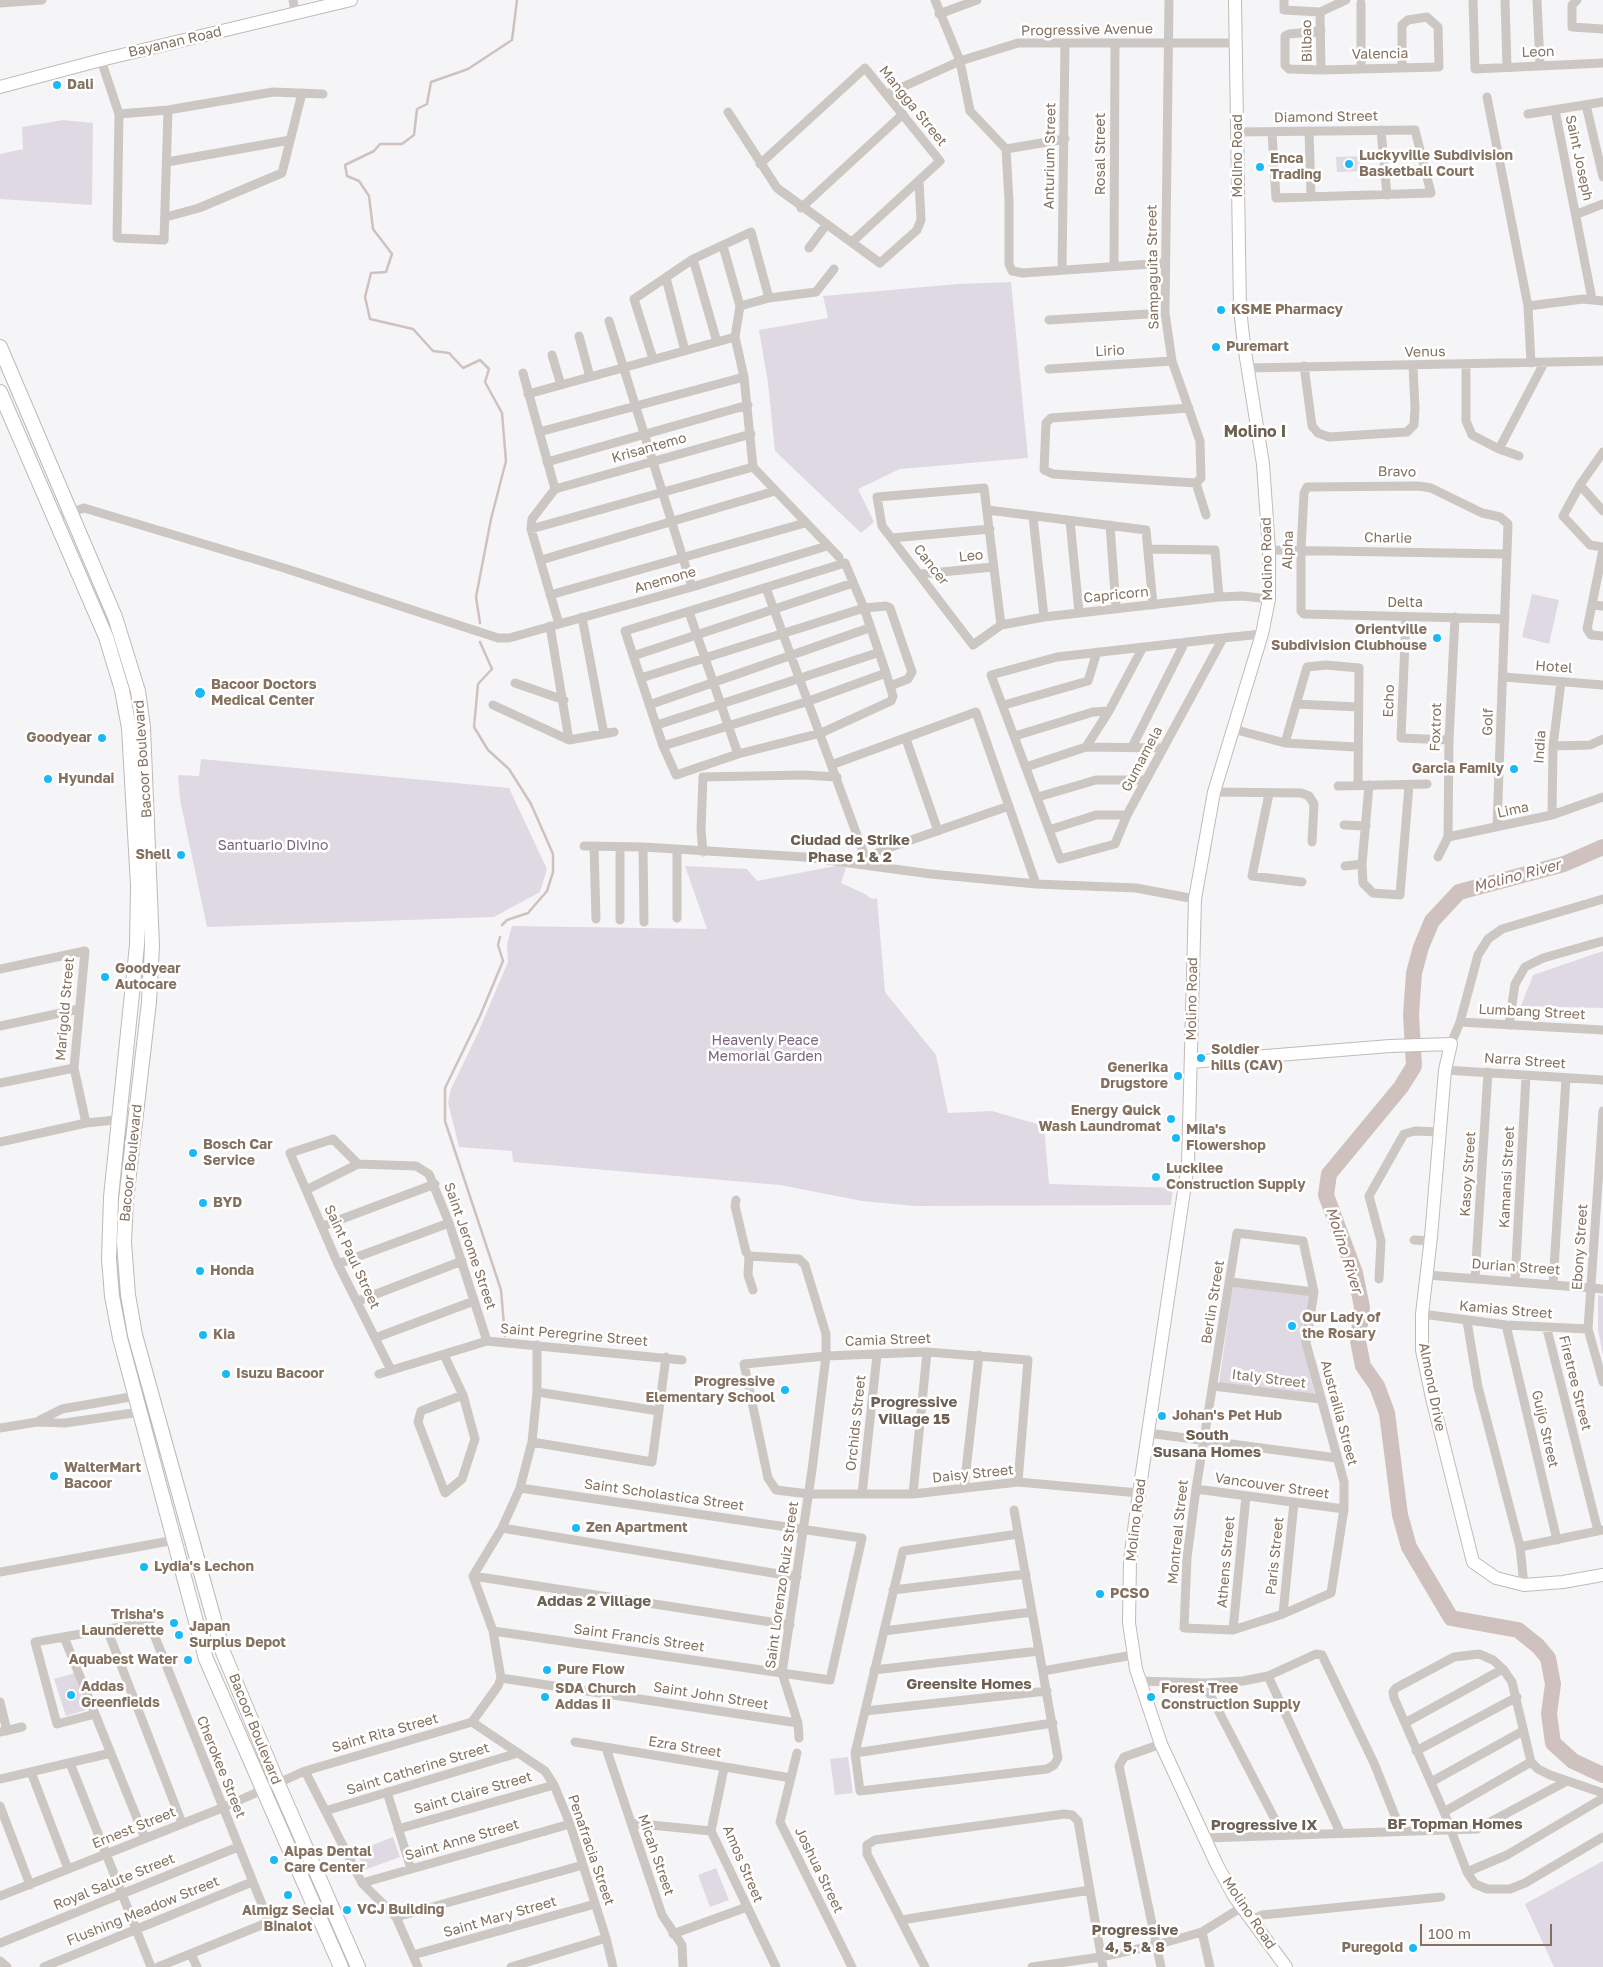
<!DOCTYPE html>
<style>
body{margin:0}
#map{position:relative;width:1603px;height:1967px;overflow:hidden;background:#f5f5f8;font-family:"Golos Text",sans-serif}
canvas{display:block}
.scale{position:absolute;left:1420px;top:1924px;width:132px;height:22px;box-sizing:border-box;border:2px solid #847160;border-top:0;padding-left:6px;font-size:15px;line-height:18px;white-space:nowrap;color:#847160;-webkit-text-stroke:4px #fff;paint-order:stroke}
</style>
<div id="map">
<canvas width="1603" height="1967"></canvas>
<div class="scale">100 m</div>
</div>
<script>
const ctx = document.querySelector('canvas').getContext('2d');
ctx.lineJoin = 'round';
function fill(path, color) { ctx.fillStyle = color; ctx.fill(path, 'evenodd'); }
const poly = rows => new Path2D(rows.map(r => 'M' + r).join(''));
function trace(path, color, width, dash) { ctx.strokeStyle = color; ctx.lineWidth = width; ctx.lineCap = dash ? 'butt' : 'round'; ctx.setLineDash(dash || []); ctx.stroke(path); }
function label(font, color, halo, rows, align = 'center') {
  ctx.font = font + ' "Golos Text",sans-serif'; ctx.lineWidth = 5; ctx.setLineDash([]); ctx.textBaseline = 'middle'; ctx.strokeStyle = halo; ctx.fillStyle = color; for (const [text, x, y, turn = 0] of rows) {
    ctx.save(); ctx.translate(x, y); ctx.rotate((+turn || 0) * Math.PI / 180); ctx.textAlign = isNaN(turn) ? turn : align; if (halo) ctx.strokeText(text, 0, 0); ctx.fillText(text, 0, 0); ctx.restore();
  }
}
const green = poly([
 [63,120,93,123,92,205,0,199,0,154,23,149,22,127],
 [1361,156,1362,171,1337,172,1336,157],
 [1011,282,1028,458,900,469,858,489,874,522,861,533,775,451,768,383,759,330,828,318,823,296,958,284],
 [1532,594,1559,600,1549,644,1522,637],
 [201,759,509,788,547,869,540,892,494,917,207,927,180,800,178,775,199,776],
 [841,865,846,868,841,883,865,894,872,899,877,898,885,992,936,1055,948,1113,992,1111,1044,1126,1049,1184,1173,1188,1171,1205,916,1206,862,1201,780,1185,513,1162,512,1151,459,1147,448,1102,451,1089,477,1035,508,962,507,944,512,926,707,929,685,866,747,869,757,881],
 [1603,951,1603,1008,1521,1006,1533,975],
 [1233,1285,1309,1294,1302,1343,1315,1396,1219,1383],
 [1598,1295,1603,1296,1603,1355,1598,1330],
 [75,1673,86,1710,66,1716,54,1679],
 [848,1757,853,1793,835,1795,830,1759],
 [393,1837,400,1857,364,1870,357,1851],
 [1603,1861,1603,1967,1554,1967,1525,1904],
 [716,1868,729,1900,710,1907,698,1875]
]);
const stream = poly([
 [480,623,476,597,491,519,506,461,502,413,485,382,489,369,480,360,463,368,449,353,433,351,413,329,370,319,365,297,371,273,386,272,392,254,373,229,369,196,359,181,347,176,345,165,374,151,380,144,402,144,414,135,417,109,427,104,431,82,468,69,512,40,517,0],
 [480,642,492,669,478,684,474,727,488,750,509,769,531,804,553,854,553,872,547,891,528,913,507,920,502,925],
 [500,937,498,945,503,961,480,1016,445,1088,445,1121,501,1290,505,1336]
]);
const river = poly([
 [1603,847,1564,864,1459,892,1432,921,1421,947,1414,973,1411,1015,1414,1066,1401,1087,1329,1174,1326,1195,1355,1273,1362,1307,1358,1341,1363,1366,1377,1386,1387,1413,1400,1515,1409,1547,1451,1618,1518,1630,1538,1646,1548,1658,1553,1684,1549,1714,1553,1743,1573,1761,1603,1775]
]);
const street = poly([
 [293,0,295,13],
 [935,0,960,61,970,111,1006,149,1009,201,1009,264,1012,271,1023,273,1165,263],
 [1169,0,1165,313,1172,361,1200,441,1201,478,1196,483,1053,474,1044,470,1046,423,1051,418,1189,408],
 [1284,0,1284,10,1320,12,1346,0],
 [1473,0,1475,69,1603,63],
 [1505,0,1507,67],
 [1537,0,1540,66],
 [1577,0,1572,5,1572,27,1603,29],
 [0,3,42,0],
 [1361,3,1361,68],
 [1320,12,1321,70],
 [939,14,977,0],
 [1321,31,1289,34,1285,36,1285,65,1289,69,1321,70,1439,67,1438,27,1427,17,1408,20,1402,25,1402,68],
 [101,60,119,114,117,238,164,240,168,110],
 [887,94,960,61,1018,43,1236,43],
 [1487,97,1528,306,1531,363],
 [1586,105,1603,177],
 [1555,110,1592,299],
 [728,112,777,188,880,263,917,230,921,220,919,181],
 [119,114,168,110,273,92,323,94],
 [1528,114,1603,102],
 [1381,130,1387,195],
 [1309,131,1311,195],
 [1238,132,1415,130,1431,193,1276,198,1272,132],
 [1006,149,1065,139],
 [167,162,290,140],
 [760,164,865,68,940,161,852,242],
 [801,208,903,114],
 [1577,214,1603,204],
 [166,217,199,208,282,173,302,93],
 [723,246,740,306],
 [809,248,826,225],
 [693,259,717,342],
 [1114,265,1115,43],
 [1062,270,1065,43],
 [666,278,685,351],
 [1528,306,1583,299,1603,301],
 [1049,320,1165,313],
 [609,321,692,587],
 [579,336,590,377],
 [735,337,744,377,753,467,839,557],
 [552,355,561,385],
 [653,359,634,299,693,259,751,232,769,298],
 [1466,365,1466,421,1472,435,1499,449,1519,456],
 [1304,366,1312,426,1318,433,1329,437,1407,432,1414,425,1415,408,1413,366],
 [1247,368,1603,361],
 [1049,369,1172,361],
 [523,373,555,489,532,519,531,529,559,624],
 [528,394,735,337,740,306,769,298,816,292,834,269],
 [539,432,744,377],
 [1499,449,1544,363],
 [1603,452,1580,485,1563,516,1590,545,1603,547],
 [547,462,748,405],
 [1196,483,1206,515],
 [1580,485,1603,511],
 [555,489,751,434],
 [988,510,1146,530,1153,605],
 [1033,517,1044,617],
 [55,518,84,508,284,568,498,638,509,638,692,587,827,546],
 [1070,521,1079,612],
 [1110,525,1116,608],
 [531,529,753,467],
 [892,538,990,529],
 [1149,549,1215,550,1219,597],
 [1269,550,1506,554],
 [1603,550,1587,629,1591,635,1603,636],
 [541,560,775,491],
 [845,563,864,608,886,673,893,696,891,701,821,733,738,754,676,775,663,746,625,631,845,563],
 [921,574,993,567],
 [766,588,868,865],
 [550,595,805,523],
 [1593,605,1603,606],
 [689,612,738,754],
 [582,617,604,734],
 [1406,617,1401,738,1449,740],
 [1001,625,984,488,877,497,882,526,973,645,1001,625,1044,617,1219,597,1242,596,1269,599],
 [550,626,569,740],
 [1223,638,1127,815,1115,844,1060,859,991,675,1057,657,1223,638,1262,634],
 [633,656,853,583],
 [1504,677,1603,685],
 [641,678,864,608,886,606,890,608,912,672,908,679,890,686],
 [515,683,564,700],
 [1296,704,1358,707],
 [493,705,569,740,614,732],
 [649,705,869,628],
 [1004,705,1088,681,1097,652],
 [657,725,877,653],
 [1233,729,1285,743,1356,747],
 [1015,736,1093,712,1109,711],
 [906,739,938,831],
 [1285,743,1307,667,1326,665,1359,668,1358,786],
 [663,746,809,701,886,673],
 [1553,746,1590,745,1603,739],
 [1086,747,1109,711,1143,647],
 [1132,747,1185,642],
 [831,765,976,712,1036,884],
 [1026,767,1086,747,1163,748],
 [1369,785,1362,864,1363,883,1373,893,1400,895,1409,785],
 [1338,786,1427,784],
 [1214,792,1301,793,1309,796,1314,804,1312,842],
 [1269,794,1252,876,1302,882],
 [1038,797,1096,780,1146,780],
 [1552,815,1553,746,1561,682],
 [1344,825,1366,826],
 [1497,827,1508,524,1500,517,1482,513,1431,488,1418,486,1307,487,1304,493,1301,549,1301,611,1304,614,1505,619],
 [1049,830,1096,815,1127,815],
 [1448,837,1449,740,1455,617],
 [584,846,643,847,804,857,931,874,1036,884,1136,888,1195,899],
 [594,846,596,919],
 [620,847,620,920],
 [643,847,644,922],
 [677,849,677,918],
 [703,852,701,830,703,777,803,775,837,777],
 [1438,857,1448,837,1552,815,1603,797],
 [866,858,891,847,1009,806],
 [1345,866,1362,864],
 [0,969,85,951,74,1068,86,1123],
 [1460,1022,1603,1030],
 [1509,1025,1515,984,1525,967,1543,958,1603,941],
 [0,1026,79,1009],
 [1451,1044,1460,1022,1478,955,1488,939,1502,929,1603,899],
 [1445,1070,1603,1080],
 [0,1083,74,1068],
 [1603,1111,1588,1329,1603,1382],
 [0,1142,86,1123,135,1118],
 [358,1164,333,1139,290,1153,338,1264,391,1370],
 [306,1190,358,1164,416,1166,429,1174,449,1223,487,1341],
 [736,1200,735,1206,746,1252,749,1256,799,1259,805,1265,826,1334,826,1356,812,1470,782,1673,798,1723,799,1738],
 [323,1226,435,1184],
 [1237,1233,1303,1241,1314,1292,1306,1343,1344,1482,1344,1509,1331,1593,1283,1614,1233,1630,1184,1628,1187,1558,1196,1489,1237,1233],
 [1414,1240,1431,1241],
 [749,1256,748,1275,753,1290],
 [338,1264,449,1223],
 [1427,1275,1603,1289],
 [1475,1278,1488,1072],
 [1379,1279,1381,1241,1369,1196,1404,1134,1415,1131,1440,1132],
 [1515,1281,1526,1076],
 [1231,1282,1314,1292],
 [1553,1284,1566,1078],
 [358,1301,462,1261],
 [1422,1314,1506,1325,1588,1329],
 [1467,1321,1478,1387,1520,1547,1524,1585],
 [1506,1325,1557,1540],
 [1547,1329,1598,1531],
 [375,1338,474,1301],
 [444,1355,463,1395,475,1439,462,1479,445,1493,418,1422,421,1411,463,1395],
 [379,1374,487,1341,682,1360],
 [1213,1386,1321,1399],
 [537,1392,659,1411],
 [40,1420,62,1409,136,1396],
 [0,1428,37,1422,65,1423,140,1412],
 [1148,1433,1337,1458],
 [532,1442,652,1462,666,1357],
 [1018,1482,1028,1360,927,1352,826,1356,744,1364,768,1478,776,1490,809,1494,913,1494,1018,1482,1139,1493],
 [964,1488,979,1355],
 [1196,1489,1344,1509],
 [862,1494,877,1355],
 [913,1494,927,1352],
 [1014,1510,1058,1758,1054,1765,1047,1769,860,1791,855,1753,903,1551,1018,1534],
 [502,1528,797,1577],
 [1520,1547,1603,1530],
 [0,1572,175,1540],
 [473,1576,790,1625],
 [893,1590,1026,1574],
 [1283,1614,1294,1502],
 [107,1629,182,1823],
 [1233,1630,1246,1496],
 [493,1631,830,1680,862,1538,520,1488],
 [884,1631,1032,1612],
 [64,1637,145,1838],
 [874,1670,1039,1651],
 [1043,1671,1133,1655],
 [1268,1676,1340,1832],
 [501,1678,798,1723],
 [1140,1681,1204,1683,1243,1681,1268,1676,1316,1654,1322,1655,1374,1763,1401,1831],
 [1204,1683,1283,1835],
 [0,1702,7,1731],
 [865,1711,1047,1691],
 [95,1714,57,1724,35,1642,149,1622,269,1922,158,1967],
 [472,1722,498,1686,501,1678,493,1631,473,1576,502,1528,520,1488,532,1442,537,1392,537,1345],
 [472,1722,545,1771,554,1785,570,1824,606,1938,613,1967],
 [1405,1723,1503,1669],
 [0,1732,22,1727],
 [575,1742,791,1778],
 [1161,1744,1124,1757,1119,1766,1161,1967],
 [606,1748,662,1915,682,1945,683,1967],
 [1416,1751,1517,1697],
 [797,1753,780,1822,852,1967],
 [855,1753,1053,1723],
 [70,1763,151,1967],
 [724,1768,711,1831,776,1967],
 [305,1771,362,1883,396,1917,418,1967],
 [31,1772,68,1869],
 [0,1779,111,1753],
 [1431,1782,1523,1731],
 [387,1792,411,1869],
 [1603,1793,1550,1775,1538,1769,1531,1762,1512,1682,1503,1669,1493,1660,1479,1654,1454,1657,1396,1688,1393,1692,1394,1698,1444,1812,1467,1872,1475,1884,1487,1889,1510,1889,1525,1883,1603,1837],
 [0,1806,30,1885],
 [325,1811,518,1753],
 [1444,1812,1531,1762],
 [631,1823,711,1831],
 [398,1829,554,1785],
 [1204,1838,1477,1829,1567,1781],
 [1467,1872,1507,1855,1603,1798],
 [362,1883,570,1824],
 [0,1896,222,1808,305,1771,472,1722],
 [396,1917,583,1865],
 [901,1920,1090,1890],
 [1251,1921,1262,1915,1441,1897],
 [1202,1932,1210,1967],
 [673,1934,747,1907],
 [0,1943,238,1847],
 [191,1954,197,1967],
 [413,1955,595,1904],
 [0,1961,7,1967],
 [44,1967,252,1882],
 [511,1967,606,1938],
 [925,1967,867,1854,867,1845,875,1840,1064,1814,1072,1815,1078,1821,1103,1967],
 [1032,1967,1101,1957,1156,1945,1202,1932,1242,1907]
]);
const secondary = poly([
 [1235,0,1240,309,1244,345,1263,464,1269,550,1269,599,1262,634,1214,792,1195,899,1188,1164,1139,1493,1130,1560,1129,1623,1136,1669,1161,1744,1217,1865,1234,1896,1286,1967],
 [0,87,101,60,351,0],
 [1191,1062,1390,1046,1451,1044,1445,1070,1431,1237,1422,1314,1422,1350,1432,1398,1473,1562,1496,1578,1524,1585,1563,1582,1603,1575]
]);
const primary = poly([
 [0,347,115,617,138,691,143,727,152,946,149,1002,126,1200,124,1242,128,1295,135,1335,223,1652,277,1782,358,1967],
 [0,392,106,637,122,690,129,728,138,885,137,945,111,1197,109,1259,112,1296,120,1338,206,1659,341,1967]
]);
const markers = [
 [57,85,5,"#18b9f5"],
 [1349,164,5,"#18b9f5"],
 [1260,167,5,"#18b9f5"],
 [1221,310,5,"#18b9f5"],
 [1216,347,5,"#18b9f5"],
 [1437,638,5,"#18b9f5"],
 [200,693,6,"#18b9f5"],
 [102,738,5,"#18b9f5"],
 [1514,769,5,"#18b9f5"],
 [48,779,5,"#18b9f5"],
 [181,855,5,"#18b9f5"],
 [105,977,5,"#18b9f5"],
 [1201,1058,5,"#18b9f5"],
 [1178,1076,5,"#18b9f5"],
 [1171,1119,5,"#18b9f5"],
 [1176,1138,5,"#18b9f5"],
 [193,1153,5,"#18b9f5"],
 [1156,1177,5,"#18b9f5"],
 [203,1203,5,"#18b9f5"],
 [200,1271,5,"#18b9f5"],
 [1292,1326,5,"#18b9f5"],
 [203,1335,5,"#18b9f5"],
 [226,1374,5,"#18b9f5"],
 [785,1390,5,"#18b9f5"],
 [1162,1416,5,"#18b9f5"],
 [54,1476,5,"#18b9f5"],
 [576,1528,5,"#18b9f5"],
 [144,1567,5,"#18b9f5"],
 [1100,1594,5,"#18b9f5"],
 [174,1623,5,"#18b9f5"],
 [179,1635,5,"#18b9f5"],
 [188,1660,5,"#18b9f5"],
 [547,1670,5,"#18b9f5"],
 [71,1695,5,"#18b9f5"],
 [545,1697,5,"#18b9f5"],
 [1151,1697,5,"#18b9f5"],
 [274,1860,5,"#18b9f5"],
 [288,1895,5,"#18b9f5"],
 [347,1910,5,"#18b9f5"],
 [1413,1948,5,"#18b9f5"]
];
const streetNames = [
 ["Progressive Avenue",1087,30,-1],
 ["Bilbao",1307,41,-91],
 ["Bayanan Road",175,42,-13],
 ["Leon",1538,52,-2],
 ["Valencia",1380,54,-1],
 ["Mangga Street",913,106,51],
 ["Diamond Street",1326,117,-1],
 ["Rosal Street",1101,154,-90],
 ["Anturium Street",1050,156,-89],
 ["Molino Road",1238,156,-90],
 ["Saint Joseph",1579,158,78],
 ["Sampaguita Street",1153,267,-91],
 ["Lirio",1110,351,-3],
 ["Venus",1425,352,-1],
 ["Krisantemo",649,448,-16],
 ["Bravo",1397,472,1],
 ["Charlie",1388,538,1],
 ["Alpha",1288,550,-88],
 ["Leo",971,556,-6],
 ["Molino Road",1267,559,-91],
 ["Cancer",931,565,52],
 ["Anemone",665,580,-16],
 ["Capricorn",1116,595,-6],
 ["Delta",1405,603],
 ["Hotel",1554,667,4],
 ["Echo",1389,701,-88],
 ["Golf",1488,722,-88],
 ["Foxtrot",1436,727,-88],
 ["India",1540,747,-86],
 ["Bacoor Boulevard",143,759,-94],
 ["Gumamela",1142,759,-62],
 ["Lima",1513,810,-12],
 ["Molino Road",1192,999,-89],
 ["Marigold Street",65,1009,-85],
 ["Lumbang Street",1532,1012,3],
 ["Narra Street",1525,1061,4],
 ["Bacoor Boulevard",131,1163,-84],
 ["Kasoy Street",1468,1174,-86],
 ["Kamansi Street",1507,1177,-87],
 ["Saint Jerome Street",470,1246,71],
 ["Ebony Street",1580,1247,-86],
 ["Saint Paul Street",352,1257,65],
 ["Durian Street",1516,1267,4],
 ["Berlin Street",1213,1302,-81],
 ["Kamias Street",1506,1310,5],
 ["Saint Peregrine Street",574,1335,5],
 ["Camia Street",888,1340,-2],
 ["Italy Street",1269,1379,7],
 ["Firetree Street",1575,1383,76],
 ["Almond Drive",1432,1387,79],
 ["Austrailia Street",1339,1413,75],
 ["Orchids Street",856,1423,-84],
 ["Guijo Street",1545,1429,77],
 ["Daisy Street",973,1474,-6],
 ["Vancouver Street",1272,1486,8],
 ["Saint Scholastica Street",664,1495,8],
 ["Molino Road",1136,1520,-83],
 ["Montreal Street",1178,1532,-84],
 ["Paris Street",1275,1556,-84],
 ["Athens Street",1226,1562,-85],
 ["Saint Lorenzo Ruiz Street",782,1585,-82],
 ["Saint Francis Street",639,1638,8],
 ["Saint John Street",711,1696,9],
 ["Bacoor Boulevard",255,1729,68],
 ["Saint Rita Street",385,1733,-16],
 ["Ezra Street",685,1747,9],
 ["Cherokee Street",221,1767,68],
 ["Saint Catherine Street",418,1769,-17],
 ["Saint Claire Street",473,1793,-16],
 ["Ernest Street",134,1828,-22],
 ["Saint Anne Street",462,1840,-16],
 ["Penafracia Street",591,1850,71],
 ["Micah Street",656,1855,71],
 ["Amos Street",743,1864,67],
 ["Joshua Street",819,1870,64],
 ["Royal Salute Street",114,1882,-22],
 ["Flushing Meadow Street",143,1911,-22],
 ["Molino Road",1249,1913,56],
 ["Saint Mary Street",500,1917,-16]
];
const poiNames = [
 ["Dali",67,85],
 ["Luckyville Subdivision",1359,156],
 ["Basketball Court",1359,172],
 ["Enca",1270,159],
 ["Trading",1270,175],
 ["KSME Pharmacy",1231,310],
 ["Puremart",1226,347],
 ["Orientville",1427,630,"right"],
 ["Subdivision Clubhouse",1427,646,"right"],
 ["Bacoor Doctors",211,685],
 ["Medical Center",211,701],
 ["Goodyear",92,738,"right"],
 ["Garcia Family",1504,769,"right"],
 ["Hyundai",58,779],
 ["Shell",171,855,"right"],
 ["Goodyear",115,969],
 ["Autocare",115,985],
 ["Soldier",1211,1050],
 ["hills (CAV)",1211,1066],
 ["Generika",1168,1068,"right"],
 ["Drugstore",1168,1084,"right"],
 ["Energy Quick",1161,1111,"right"],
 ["Wash Laundromat",1161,1127,"right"],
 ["Mila's",1186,1130],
 ["Flowershop",1186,1146],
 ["Bosch Car",203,1145],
 ["Service",203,1161],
 ["Luckilee",1166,1169],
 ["Construction Supply",1166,1185],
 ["BYD",213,1203],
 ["Honda",210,1271],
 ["Our Lady of",1302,1318],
 ["the Rosary",1302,1334],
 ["Kia",213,1335],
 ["Isuzu Bacoor",236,1374],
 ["Progressive",775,1382,"right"],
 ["Elementary School",775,1398,"right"],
 ["Johan's Pet Hub",1172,1416],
 ["WalterMart",64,1468],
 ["Bacoor",64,1484],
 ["Zen Apartment",586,1528],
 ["Lydia's Lechon",154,1567],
 ["PCSO",1110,1594],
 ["Trisha's",164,1615,"right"],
 ["Launderette",164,1631,"right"],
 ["Japan",189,1627],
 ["Surplus Depot",189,1643],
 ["Aquabest Water",178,1660,"right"],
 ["Pure Flow",557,1670],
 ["Addas",81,1687],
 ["Greenfields",81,1703],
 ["SDA Church",555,1689],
 ["Addas II",555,1705],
 ["Forest Tree",1161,1689],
 ["Construction Supply",1161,1705],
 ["Alpas Dental",284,1852],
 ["Care Center",284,1868],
 ["VCJ Building",357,1910],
 ["Almigz Secial",288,1911,"center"],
 ["Binalot",288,1927,"center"],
 ["Puregold",1403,1948,"right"]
];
const parkNames = [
 ["Santuario Divino",273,846],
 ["Heavenly Peace",765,1041],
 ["Memorial Garden",765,1057]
];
const neighbourhoodNames = [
 ["Ciudad de Strike",850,840],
 ["Phase 1 & 2",850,857],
 ["Progressive",914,1402],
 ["Village 15",914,1419],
 ["South",1207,1435],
 ["Susana Homes",1207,1452],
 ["Addas 2 Village",594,1601],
 ["Greensite Homes",969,1684],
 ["BF Topman Homes",1455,1824],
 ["Progressive IX",1264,1825],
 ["Progressive",1135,1930],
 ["4, 5, & 8",1135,1947]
];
const waterNames = [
 ["Molino River",1517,876,-15],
 ["Molino River",1344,1250,72]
];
const quarterNames = [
 ["Molino I",1255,432]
];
fill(green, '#dfd9e3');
trace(stream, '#cfc2be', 2.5);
trace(river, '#cfc2be', 16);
trace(secondary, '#c1bbb5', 14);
trace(primary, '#bfb9b4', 16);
trace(street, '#ccc7c3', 9);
trace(secondary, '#fff', 12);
trace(primary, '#fff', 14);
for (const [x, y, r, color] of markers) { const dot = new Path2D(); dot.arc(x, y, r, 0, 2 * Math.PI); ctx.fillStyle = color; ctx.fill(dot); trace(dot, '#fff', 2); }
label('14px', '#847160', '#fff', streetNames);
label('bold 14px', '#847160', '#fff', poiNames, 'left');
label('14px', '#7b6480', '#fff', parkNames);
label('bold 15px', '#6e6053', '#fff', neighbourhoodNames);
label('italic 15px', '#8c7165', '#fff', waterNames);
label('bold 16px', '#6e6053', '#fff', quarterNames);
</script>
